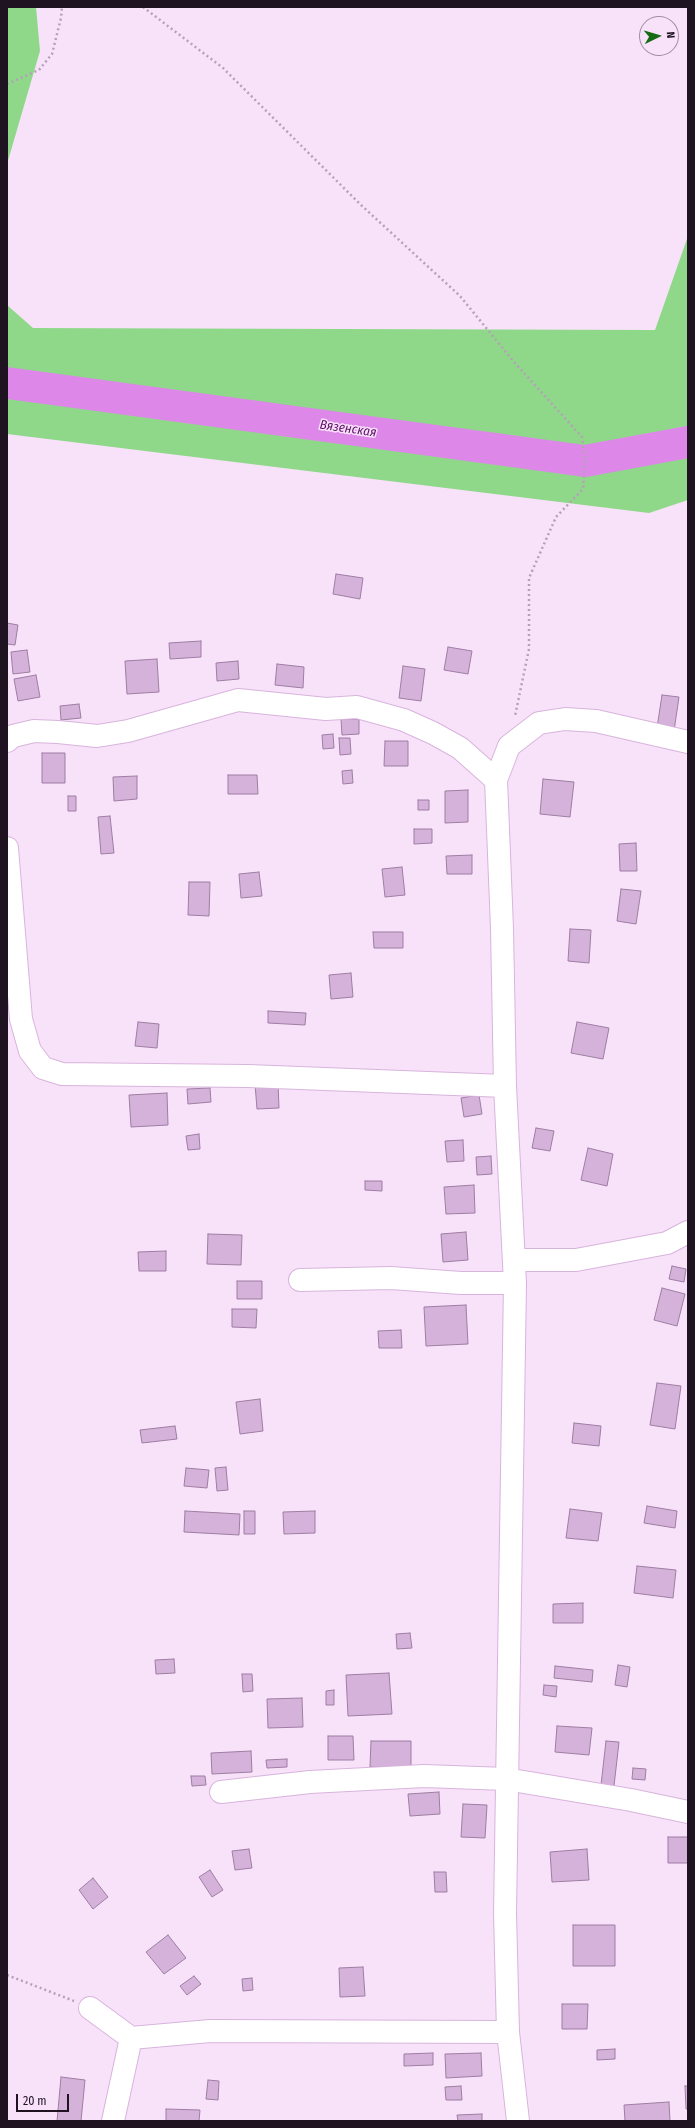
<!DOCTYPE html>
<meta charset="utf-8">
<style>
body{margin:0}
#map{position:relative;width:695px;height:2128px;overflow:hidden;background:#f8e2fa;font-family:"Fira Sans Condensed",sans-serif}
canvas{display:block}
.frame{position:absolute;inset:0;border:8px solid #201321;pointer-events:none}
.north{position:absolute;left:639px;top:16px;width:40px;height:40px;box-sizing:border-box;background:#f8e2fa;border:1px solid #a28fa3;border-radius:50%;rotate:85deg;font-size:11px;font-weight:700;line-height:16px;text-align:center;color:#201321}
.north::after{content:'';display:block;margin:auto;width:14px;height:18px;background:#146b12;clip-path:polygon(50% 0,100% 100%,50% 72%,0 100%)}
.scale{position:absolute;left:16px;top:2094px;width:53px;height:18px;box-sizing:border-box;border:2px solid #201321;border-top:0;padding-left:5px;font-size:12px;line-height:14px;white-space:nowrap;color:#201321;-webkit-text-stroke:3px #f8e2fa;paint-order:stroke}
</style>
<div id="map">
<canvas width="695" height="2128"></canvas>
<div class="frame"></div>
<div class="north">N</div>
<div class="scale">20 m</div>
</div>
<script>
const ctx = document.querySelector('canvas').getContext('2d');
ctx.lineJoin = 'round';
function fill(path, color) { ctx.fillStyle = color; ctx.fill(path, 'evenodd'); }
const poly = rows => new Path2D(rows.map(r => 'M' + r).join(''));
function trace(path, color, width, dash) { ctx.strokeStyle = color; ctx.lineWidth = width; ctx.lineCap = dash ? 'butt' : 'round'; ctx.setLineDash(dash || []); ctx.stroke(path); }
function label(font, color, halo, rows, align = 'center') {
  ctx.font = font + ' "Fira Sans Condensed",sans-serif'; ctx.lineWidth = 3; ctx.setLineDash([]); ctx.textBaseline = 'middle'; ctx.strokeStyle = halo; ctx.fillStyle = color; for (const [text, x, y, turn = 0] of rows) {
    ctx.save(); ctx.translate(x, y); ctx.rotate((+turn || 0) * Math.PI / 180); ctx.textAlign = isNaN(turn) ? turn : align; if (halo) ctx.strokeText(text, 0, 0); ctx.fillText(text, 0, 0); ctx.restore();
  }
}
const green = poly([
 [7,7,36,7,40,51,7,164],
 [688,236,688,500,649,513,7,434,7,305,33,328,655,330]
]);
const river = poly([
 [7,383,585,461,688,442]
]);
const building = poly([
 [336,574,363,578,360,599,333,594,336,574],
 [7,623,18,625,15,645,7,644,7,623],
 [201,641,201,657,170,659,169,643,201,641],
 [448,647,472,651,468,674,444,670,448,647],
 [27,650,30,672,13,674,11,652,27,650],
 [157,659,159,692,127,694,125,661,157,659],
 [238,661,239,679,217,681,216,663,238,661],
 [277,664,304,667,303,688,275,685,277,664],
 [403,666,425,669,421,701,399,698,403,666],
 [36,675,40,697,18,701,14,679,36,675],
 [662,695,679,697,674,731,657,728,662,695],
 [79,704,81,718,61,720,60,706,79,704],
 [341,719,359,719,359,734,342,735,341,719],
 [333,734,334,748,323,749,322,735,333,734],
 [339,738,350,738,351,754,340,755,339,738],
 [385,741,408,741,408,766,384,766,385,741],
 [42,753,65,753,65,783,42,783,42,753],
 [352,770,353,783,343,784,342,771,352,770],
 [228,775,257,775,258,794,228,794,228,775],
 [137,776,137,799,114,801,113,777,137,776],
 [543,779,574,782,570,817,540,814,543,779],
 [468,790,468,822,445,823,445,791,468,790],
 [68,796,76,796,76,811,68,811,68,796],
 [418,800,429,800,429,810,418,810,418,800],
 [110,816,114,853,101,854,98,817,110,816],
 [414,829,432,829,432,843,414,844,414,829],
 [636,843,637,871,620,871,619,844,636,843],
 [472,855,472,874,447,874,446,856,472,855],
 [402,867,405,895,385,897,382,869,402,867],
 [259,872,262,896,241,898,239,874,259,872],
 [189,882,210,882,209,916,188,915,189,882],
 [621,889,641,891,636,924,617,921,621,889],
 [570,929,591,930,589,963,568,961,570,929],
 [373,932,403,932,403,948,374,948,373,932],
 [351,973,353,997,331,999,329,975,351,973],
 [268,1011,306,1013,305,1025,268,1023,268,1011],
 [138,1022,159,1024,157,1048,135,1046,138,1022],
 [577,1022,609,1028,603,1059,571,1053,577,1022],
 [278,1083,279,1108,257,1109,255,1084,278,1083],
 [210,1088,211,1102,188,1104,187,1089,210,1088],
 [167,1093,168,1125,131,1127,129,1095,167,1093],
 [479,1095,482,1114,464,1117,461,1098,479,1095],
 [536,1128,554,1131,550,1151,532,1148,536,1128],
 [199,1134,200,1149,188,1150,186,1136,199,1134],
 [463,1140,464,1161,447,1162,445,1141,463,1140],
 [588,1148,613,1154,607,1186,581,1180,588,1148],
 [491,1156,492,1174,477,1175,476,1157,491,1156],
 [365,1181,382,1181,382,1191,365,1190,365,1181],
 [474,1185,475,1213,446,1214,444,1187,474,1185],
 [466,1232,468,1260,443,1262,441,1234,466,1232],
 [208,1234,242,1235,241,1265,207,1264,208,1234],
 [166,1251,166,1271,139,1271,138,1252,166,1251],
 [672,1266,686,1269,684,1282,669,1279,672,1266],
 [237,1281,262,1281,262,1299,237,1299,237,1281],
 [662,1288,685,1294,677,1326,654,1320,662,1288],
 [466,1305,468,1344,426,1346,424,1307,466,1305],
 [232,1309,257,1309,256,1328,232,1327,232,1309],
 [401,1330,402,1348,379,1348,378,1331,401,1330],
 [657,1383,681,1386,675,1429,650,1425,657,1383],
 [260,1399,263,1431,240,1434,236,1402,260,1399],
 [574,1423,601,1426,599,1446,572,1443,574,1423],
 [175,1426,177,1439,142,1443,140,1430,175,1426],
 [226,1467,228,1490,217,1491,215,1468,226,1467],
 [186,1468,209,1470,207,1488,184,1486,186,1468],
 [647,1506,677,1511,675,1528,644,1523,647,1506],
 [570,1509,602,1513,598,1541,566,1538,570,1509],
 [185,1511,240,1514,239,1535,184,1532,185,1511],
 [244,1511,255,1511,255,1534,244,1534,244,1511],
 [315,1511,315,1533,284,1534,283,1512,315,1511],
 [637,1566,676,1570,673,1598,634,1593,637,1566],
 [583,1603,583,1623,553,1623,553,1604,583,1603],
 [410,1633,412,1648,397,1649,396,1634,410,1633],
 [174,1659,175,1673,156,1674,155,1660,174,1659],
 [618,1665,630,1667,627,1687,615,1685,618,1665],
 [555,1666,593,1670,592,1682,554,1678,555,1666],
 [389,1673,392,1714,348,1716,346,1675,389,1673],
 [242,1674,252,1674,253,1691,243,1692,242,1674],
 [544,1685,557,1686,556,1697,543,1695,544,1685],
 [334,1690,334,1705,326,1705,326,1691,334,1690],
 [302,1698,303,1727,268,1728,267,1699,302,1698],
 [557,1726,592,1728,589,1755,555,1752,557,1726],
 [328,1736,353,1736,354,1760,328,1760,328,1736],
 [371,1741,411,1741,411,1768,370,1767,371,1741],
 [606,1741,619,1742,614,1786,601,1785,606,1741],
 [251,1751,252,1772,212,1774,211,1753,251,1751],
 [287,1759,287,1767,267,1768,266,1760,287,1759],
 [633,1768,646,1769,645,1780,632,1779,633,1768],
 [191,1776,205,1776,206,1785,192,1786,191,1776],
 [439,1792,440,1814,410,1816,408,1794,439,1792],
 [463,1804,487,1805,485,1838,461,1837,463,1804],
 [668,1837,688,1837,688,1863,668,1863,668,1837],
 [249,1849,252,1868,235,1870,232,1851,249,1849],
 [587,1849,589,1880,552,1882,550,1852,587,1849],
 [210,1870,223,1890,212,1897,199,1877,210,1870],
 [434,1872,446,1872,447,1892,435,1892,434,1872],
 [93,1878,108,1897,93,1909,79,1890,93,1878],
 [573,1925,615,1925,615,1966,573,1966,573,1925],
 [168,1935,186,1958,164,1974,146,1952,168,1935],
 [363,1967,365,1996,340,1997,339,1968,363,1967],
 [194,1976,201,1984,187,1995,180,1986,194,1976],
 [252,1978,253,1990,243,1991,242,1979,252,1978],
 [562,2004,588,2004,587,2029,562,2029,562,2004],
 [615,2049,615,2059,597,2060,597,2050,615,2049],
 [433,2053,433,2065,404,2066,404,2054,433,2053],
 [481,2053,482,2076,446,2078,445,2054,481,2053],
 [61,2077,85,2080,81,2121,57,2121,61,2077],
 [208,2080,219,2081,218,2100,206,2099,208,2080],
 [461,2086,462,2100,446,2100,445,2087,461,2086],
 [685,2086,688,2086,688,2109,686,2109,685,2086],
 [669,2102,670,2121,625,2121,624,2105,669,2102],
 [166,2109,200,2110,199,2121,166,2121,166,2109],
 [482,2114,482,2121,458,2121,457,2115,482,2114]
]);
const path = poly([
 [143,7,223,68,361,205,460,296,514,362,582,437,585,461,583,489,556,517,529,578,529,649,515,716],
 [7,84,39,70,52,54,61,18,62,7],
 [7,1975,74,2001]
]);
const minor = poly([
 [7,741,13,736,34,731,58,732,97,736,128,731,238,700,326,709,357,707,404,720,433,733,460,748,496,780],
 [7,848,21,1019,30,1051,43,1068,62,1074,248,1076,505,1086],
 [514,1260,576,1260,667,1243,688,1232],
 [300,1280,391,1278,461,1283,515,1283],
 [221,1792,310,1782,424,1776,506,1779,631,1800,688,1812],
 [90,2008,131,2038,210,2031,508,2032],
 [113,2121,131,2038],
 [518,2121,508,2032,505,1913,515,1283,505,1086,502,928,496,780,509,746,539,723,565,719,596,721,688,742]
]);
const waterNames = [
 ["Вязенская",348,429,8]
];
fill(green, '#8fd88a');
trace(river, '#dd88e8', 32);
fill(building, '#d5b2da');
trace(building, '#9e7da2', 1);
trace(minor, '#d8b4dc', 24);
trace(path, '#b4a1b6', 2.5, [2, 3]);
trace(minor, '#fff', 22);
label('italic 13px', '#5e0f68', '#f8e2fa', waterNames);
</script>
